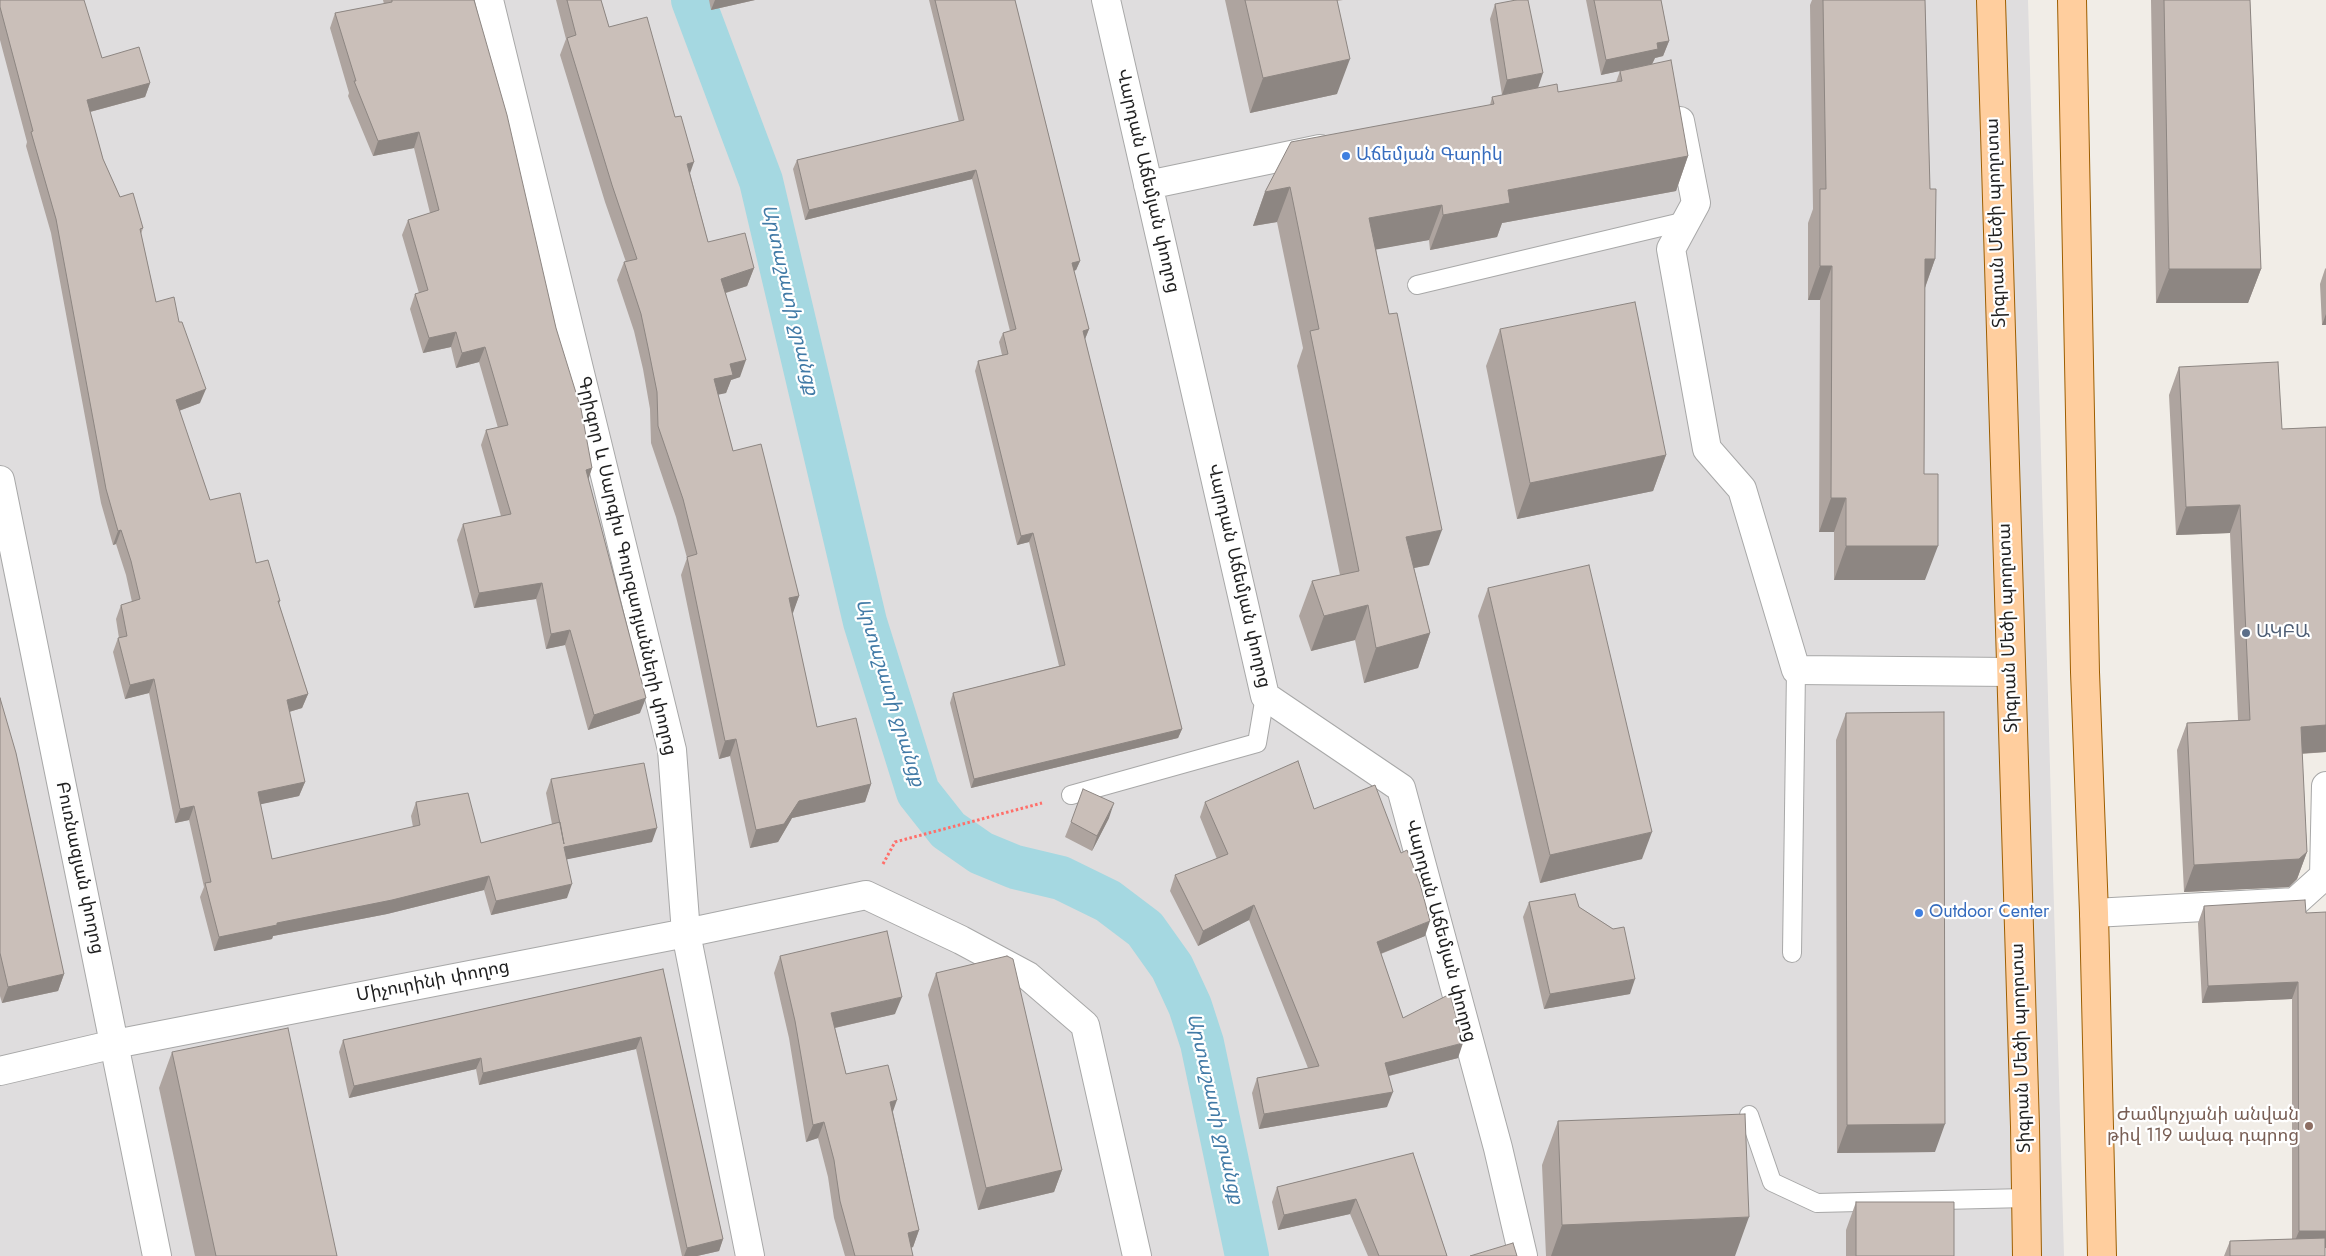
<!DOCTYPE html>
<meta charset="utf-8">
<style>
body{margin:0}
canvas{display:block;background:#f1ede7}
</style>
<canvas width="2326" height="1256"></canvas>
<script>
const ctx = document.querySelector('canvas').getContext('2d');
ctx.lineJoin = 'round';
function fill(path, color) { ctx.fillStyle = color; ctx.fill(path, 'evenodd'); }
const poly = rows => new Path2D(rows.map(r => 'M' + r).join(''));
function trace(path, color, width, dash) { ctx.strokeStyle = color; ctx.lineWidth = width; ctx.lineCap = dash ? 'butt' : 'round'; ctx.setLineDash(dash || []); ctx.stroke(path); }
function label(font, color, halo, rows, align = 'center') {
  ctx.font = font + ' Jost,"Noto Sans Armenian",sans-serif'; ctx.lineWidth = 4.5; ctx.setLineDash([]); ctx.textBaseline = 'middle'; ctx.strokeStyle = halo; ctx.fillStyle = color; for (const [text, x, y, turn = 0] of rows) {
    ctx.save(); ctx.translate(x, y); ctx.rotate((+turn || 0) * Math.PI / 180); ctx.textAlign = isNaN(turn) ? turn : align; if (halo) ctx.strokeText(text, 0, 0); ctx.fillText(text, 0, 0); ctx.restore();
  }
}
const residential = poly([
 [0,0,2028,0,2064,1256,0,1256]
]);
const canal = poly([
 [693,0,761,181,865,622,918,792,948,830,981,853,1015,867,1061,878,1108,901,1145,929,1172,967,1190,1006,1202,1043,1247,1256]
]);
const path = poly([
 [883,864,895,842,1042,803]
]);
const lane = poly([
 [1417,285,1686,221],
 [1071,795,1257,743,1265,696],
 [1792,953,1796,670],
 [1749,1115,1772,1182,1817,1203,2026,1198]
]);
const street = poly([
 [489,0,672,750,686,933,750,1256],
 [1106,0,1265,696,1401,788,1498,1148,1523,1256],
 [1680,121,1696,203,1671,249,1707,449,1742,489,1796,670,2010,672],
 [1148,185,1320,149],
 [0,480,157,1256],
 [2094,913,2295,902,2324,876,2326,786],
 [0,1071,115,1044,686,933,866,895,961,940,1028,976,1085,1025,1137,1256]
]);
const primary = poly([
 [1991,0,2025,1126,2027,1256],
 [2072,0,2085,672,2094,913,2102,1256]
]);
const wall = poly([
 [0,0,102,58,150,83,145,97,90,112,103,159,120,197,143,228,141,234,156,302,179,322,200,403,179,411,210,500,256,563,280,601,279,604,308,694,302,708,289,712,305,782,299,796,260,804,272,859,413,827,411,816,416,802,481,843,552,824,546,793,551,779,652,842,567,859,567,898,491,915,484,890,387,914,273,936,272,939,214,951,200,897,204,887,189,820,175,823,149,693,125,699,113,652,118,638,119,638,116,619,121,605,132,602,126,575,116,544,113,545,101,503,51,233,26,146,27,142,0,40],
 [383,0,474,0,556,328,592,468,588,480,640,713,588,730,565,645,546,649,536,599,474,608,457,540,463,524,501,516,481,445,486,430,498,428,479,362,456,368,451,347,423,353,410,309,415,294,419,293,402,235,408,220,430,213,414,148,373,156,348,96,349,93,330,28,335,13,384,4],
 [556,0,601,0,609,27,690,173,708,242,754,268,747,286,726,293,740,377,731,380,726,393,718,394,733,451,799,596,792,614,817,727,871,784,865,802,792,818,778,842,750,848,730,756,719,759,681,575,687,558,676,517,651,443,650,409,643,369,634,331,617,280,624,262,626,262,605,202,560,55,566,39],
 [709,0,755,0,711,10],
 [929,0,1015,0,1080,261,1076,270,1074,271,1089,329,1085,339,1182,729,1178,738,971,788,950,703,953,693,1059,666,1029,542,1017,545,975,371,978,361,1002,355,999,342,1003,333,1010,331,972,179,805,220,793,169,797,160,959,122],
 [1225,0,1343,0,1337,1,1337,94,1250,113],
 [1586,0,1661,0,1669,41,1663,56,1655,58,1652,64,1688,156,1676,191,1502,223,1497,237,1430,250,1429,240,1376,249,1429,565,1414,568,1430,633,1418,668,1364,683,1355,640,1311,651,1299,616,1312,581,1340,575,1297,366,1303,348,1277,222,1253,226,1265,192,1490,105,1492,97,1502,95,1490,19,1495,4,1538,88,1558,92,1616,82,1620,71,1601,75],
 [1812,0,1925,0,1930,189,1935,259,1925,288,1924,474,1925,580,1834,580,1834,532,1819,532,1820,300,1808,300,1808,223,1813,209,1810,5],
 [2151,0,2250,0,2261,269,2248,303,2156,303],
 [2326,268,2326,325,2322,325,2320,284,2325,269],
 [1500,329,1666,455,1653,491,1517,519,1486,366],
 [2179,367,2282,429,2326,427,2326,752,2302,754,2307,852,2297,879,2289,887,2184,892,2177,750,2187,723,2238,720,2230,533,2176,535,2169,395],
 [1488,588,1642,859,1540,883,1478,616],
 [0,698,64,974,58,991,2,1003,0,996],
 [1846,713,1935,1152,1837,1153,1836,740],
 [1205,802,1314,809,1425,936,1381,954,1403,1018,1458,1058,1389,1076,1387,1107,1259,1129,1252,1093,1257,1078,1308,1068,1249,920,1198,946,1170,891,1175,875,1217,859,1200,817],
 [1109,818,1092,851,1065,837,1071,822],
 [1529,902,1579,907,1613,929,1630,994,1544,1009,1523,917],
 [2204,906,2306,913,2325,1256,2224,1256,2230,1241,2292,1239,2292,999,2202,1003,2198,923],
 [780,956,895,1014,835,1028,846,1074,893,1112,919,1230,913,1247,911,1248,913,1256,845,1256,834,1218,828,1177,818,1138,806,1142,789,1038,774,973],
 [663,969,723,1239,719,1251,697,1256,682,1256,636,1049,479,1085,476,1069,349,1098,339,1052,343,1040],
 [936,973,1062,1170,1054,1192,978,1210,928,995],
 [172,1052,337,1256,195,1256,159,1088],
 [1558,1121,1735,1256,1546,1256,1542,1165],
 [1413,1153,1447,1256,1368,1256,1350,1214,1278,1230,1272,1202,1277,1187],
 [1856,1202,1954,1256,1846,1256,1846,1230]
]);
const shadedWall = poly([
 [715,0,755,0,711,10],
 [1669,41,1663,56,1655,58,1652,64,1601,75,1606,60,1657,43],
 [1350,59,1337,94,1250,113,1263,78],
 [1543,73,1538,88,1502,95,1507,80],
 [150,83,145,97,82,114,87,100],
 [419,132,414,148,373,156,378,141],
 [1688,156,1676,191,1502,223,1497,237,1430,250,1443,215,1508,190],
 [694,162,688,179,687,164],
 [976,170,972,179,805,220,809,210],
 [1290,187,1277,222,1253,226,1265,192],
 [1442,205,1429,240,1357,253,1369,218],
 [1925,259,1935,259,1923,293],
 [1080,261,1076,270,1069,272,1072,263],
 [1820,266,1832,266,1820,300,1808,300],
 [754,268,747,286,715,296,721,279],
 [2169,269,2261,269,2248,303,2156,303],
 [2326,314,2326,325,2322,325],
 [1089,329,1085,339,1079,340,1083,331],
 [456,332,451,347,423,353,429,338],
 [485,347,479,362,456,368,462,353],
 [746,360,740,377,731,380,726,393,708,397,714,379,730,364],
 [206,389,200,403,170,414,176,400],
 [1666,455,1653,491,1517,519,1530,483],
 [592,468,587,483,586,470],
 [1831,498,1846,498,1834,532,1819,532],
 [2240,505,2230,533,2176,535,2186,507],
 [121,530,116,544,113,545,118,531],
 [1442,530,1429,565,1394,572,1406,537],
 [1033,533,1029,542,1017,545,1021,536],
 [1846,546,1938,546,1925,580,1834,580],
 [542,583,536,599,474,608,479,593],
 [799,596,793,613,782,616,789,598],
 [1368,605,1355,640,1311,651,1324,616],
 [570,630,565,645,546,649,551,634],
 [1430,633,1418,668,1364,683,1376,648],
 [154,679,149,693,125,699,130,685],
 [308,694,302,708,282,714,287,700],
 [646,698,640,713,588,730,594,715],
 [2326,725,2326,752,2291,754,2301,727],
 [1182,729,1178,738,971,788,974,779],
 [736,739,730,756,719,759,725,741],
 [305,782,299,796,253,806,258,792],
 [871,784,865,802,792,818,778,842,750,848,756,830,799,801],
 [1114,803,1109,818,1092,851,1097,836],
 [194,806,189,820,175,823,180,809],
 [657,828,652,842,559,861,564,847],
 [1652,832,1642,859,1540,883,1550,855],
 [2307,852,2297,879,2289,887,2184,892,2194,865],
 [489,876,484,890,387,914,273,936,272,939,214,951,219,937,277,923],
 [572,884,567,898,491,915,496,901],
 [1254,905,1249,920,1198,946,1203,931],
 [1430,921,1425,936,1372,957,1377,942],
 [64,974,58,991,2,1003,8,987],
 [1635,979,1630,994,1544,1009,1550,994],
 [2298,982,2292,999,2202,1003,2208,986],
 [902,997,895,1014,825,1030,831,1013],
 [641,1037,636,1049,479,1085,483,1073],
 [1463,1043,1458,1058,1380,1078,1385,1063],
 [481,1058,476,1069,349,1098,354,1086],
 [1393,1092,1387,1107,1259,1129,1264,1114],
 [897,1100,891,1117,890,1102],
 [824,1122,818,1138,806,1142,813,1125],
 [1945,1124,1935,1152,1837,1153,1847,1125],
 [1062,1170,1054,1192,978,1210,986,1188],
 [1356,1199,1350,1214,1278,1230,1284,1215],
 [1749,1217,1735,1256,1551,1256,1562,1225],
 [919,1230,913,1247,901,1250,908,1233],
 [2299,1231,2326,1231,2326,1248,2292,1248],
 [723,1239,719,1251,697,1256,684,1256,687,1248]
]);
const building = poly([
 [0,0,84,0,102,58,139,47,150,83,87,100,103,159,120,197,133,193,143,228,140,229,156,302,174,297,179,322,182,322,206,389,176,400,210,500,240,493,256,563,268,560,280,601,278,601,308,694,287,700,305,782,258,792,272,859,420,825,416,802,468,793,481,843,560,822,564,844,551,779,644,763,657,828,564,847,572,884,496,901,489,876,392,900,277,923,277,925,219,937,205,883,211,882,194,806,180,809,154,679,130,685,118,638,127,636,121,605,140,599,131,561,121,530,118,531,106,489,56,219,31,132,33,131,0,7,0,0],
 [392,0,474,0,507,115,556,328,581,409,592,468,586,470,646,698,594,715,570,630,551,634,542,583,479,593,463,524,511,514,486,430,508,425,485,347,462,353,456,332,429,338,415,294,428,290,408,220,439,210,419,132,378,141,354,81,356,81,335,13,392,2,392,0],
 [567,0,601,0,609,27,647,17,675,117,681,116,694,162,687,164,708,242,745,233,754,268,721,279,746,360,730,364,733,375,714,379,733,451,761,444,799,596,789,598,817,727,856,718,871,784,799,801,784,824,756,830,736,739,725,741,687,557,697,554,683,499,658,426,657,392,649,352,641,314,624,262,637,259,612,185,567,38,576,35,567,0],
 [935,0,1015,0,1080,261,1072,263,1089,329,1083,331,1182,729,974,779,953,693,1065,665,1033,533,1021,536,978,361,1008,354,1003,333,1016,329,976,170,809,210,797,160,964,120,935,0],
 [1245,0,1337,0,1350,59,1263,78,1245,0],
 [1516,0,1528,0,1543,73,1507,80,1495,4,1516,0],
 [1594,0,1661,0,1669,41,1657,43,1658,49,1606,60,1594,0],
 [1823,0,1925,0,1930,189,1936,189,1935,259,1925,259,1924,474,1938,474,1938,546,1846,546,1846,498,1831,498,1832,266,1820,266,1820,189,1826,189,1823,0],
 [2164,0,2250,0,2261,269,2169,269,2164,0],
 [1671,60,1688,156,1508,190,1510,203,1443,215,1442,205,1369,218,1389,314,1397,313,1442,530,1406,537,1430,633,1376,648,1368,605,1324,616,1312,581,1359,571,1310,331,1319,329,1290,187,1265,192,1291,142,1494,104,1492,97,1557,84,1558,92,1622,81,1620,71,1671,60],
 [1635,302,1666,455,1530,483,1500,329,1635,302],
 [2278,362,2282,429,2326,427,2326,725,2301,727,2307,852,2299,859,2194,865,2187,723,2250,720,2240,505,2186,507,2179,367,2278,362],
 [1589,565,1652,832,1550,855,1488,588,1589,565],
 [0,698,16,753,64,974,8,987,0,953,0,698],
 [1944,712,1945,1124,1847,1125,1846,713,1944,712],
 [1298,761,1314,809,1375,785,1401,853,1407,850,1420,884,1430,921,1377,942,1403,1018,1450,994,1463,1043,1385,1063,1393,1092,1264,1114,1257,1078,1319,1066,1254,905,1203,931,1175,875,1228,854,1205,802,1298,761],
 [1083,789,1114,803,1097,836,1071,822,1083,789],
 [1575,894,1579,907,1613,929,1624,927,1635,979,1550,994,1529,902,1575,894],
 [2305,900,2306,913,2326,912,2326,1231,2299,1231,2298,982,2208,986,2204,906,2305,900],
 [887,931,902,997,831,1013,846,1074,888,1065,897,1100,890,1102,919,1230,908,1233,913,1256,855,1256,840,1201,834,1160,824,1122,813,1125,795,1021,780,956,887,931],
 [1007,956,1013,959,1062,1170,986,1188,936,973,1007,956],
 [663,969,723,1239,687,1248,641,1037,483,1073,481,1058,354,1086,343,1040,663,969],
 [288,1028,337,1256,216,1256,172,1052,288,1028],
 [1745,1114,1749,1217,1562,1225,1558,1121,1745,1114],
 [1413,1153,1447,1256,1379,1256,1356,1199,1284,1215,1277,1187,1413,1153],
 [1856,1202,1954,1202,1954,1256,1856,1256,1856,1202],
 [2325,1238,2325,1256,2230,1256,2230,1241,2325,1238],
 [1513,1243,1517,1256,1470,1256,1513,1243]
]);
const markers = [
 [1346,156,5,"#3f7fe0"],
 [2246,633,5,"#5c6f8a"],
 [1919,913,5,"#3f7fe0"],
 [2309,1126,5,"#8d6e63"]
];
const shopNames = [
 ["Աճեմյան Գարիկ",1356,156],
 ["Outdoor Center",1929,913]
];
const streetNames = [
 ["Վարդան Աճեմյան փողոց",1147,181,77],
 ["Տիգրան Մեծի պողոտա",1997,223,-92],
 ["Գրիգոր և Սարգիս Գուրզադյանների փողոց",626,566,77],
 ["Վարդան Աճեմյան փողոց",1238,576,77],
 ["Տիգրան Մեծի պողոտա",2009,628,-92],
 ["Բուռնազյան փողոց",79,868,78],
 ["Վարդան Աճեմյան փողոց",1440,931,75],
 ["Միչուրինի փողոց",433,982,-11],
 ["Տիգրան Մեծի պողոտա",2022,1048,-92]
];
const serviceNames = [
 ["ԱԿԲԱ",2256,633]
];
const educationNames = [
 ["Ժամկոչյանի անվան",2299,1116],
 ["թիվ 119 ավագ դպրոց",2299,1137]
];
const waterNames = [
 ["Արտաշատի ջրանցք",789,300,77],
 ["Արտաշատի ջրանցք",889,693,73],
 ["Արտաշատի ջրանցք",1214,1109,77]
];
fill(residential, '#dfddde');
trace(canal, '#a5d8e1', 44);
trace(lane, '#a8a8a8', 20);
trace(street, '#a8a8a8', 30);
trace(primary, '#9d5e00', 30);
trace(path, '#ff6f6a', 3, [2.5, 2.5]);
trace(lane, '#fff', 18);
trace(street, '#fff', 28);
trace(primary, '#ffce9e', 28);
fill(wall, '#aea49f');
fill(shadedWall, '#8d8682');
fill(building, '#cabfb9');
trace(building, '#8d8682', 1);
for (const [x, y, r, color] of markers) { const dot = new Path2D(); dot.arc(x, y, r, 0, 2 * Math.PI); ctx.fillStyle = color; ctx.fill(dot); trace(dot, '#fff', 2); }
label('18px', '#366cbe', '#fff', shopNames, 'left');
label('18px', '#212121', '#fff', streetNames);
label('18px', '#4e5e75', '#fff', serviceNames, 'left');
label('18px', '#785e54', '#fff', educationNames, 'right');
label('italic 19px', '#417aa6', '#fff', waterNames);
</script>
